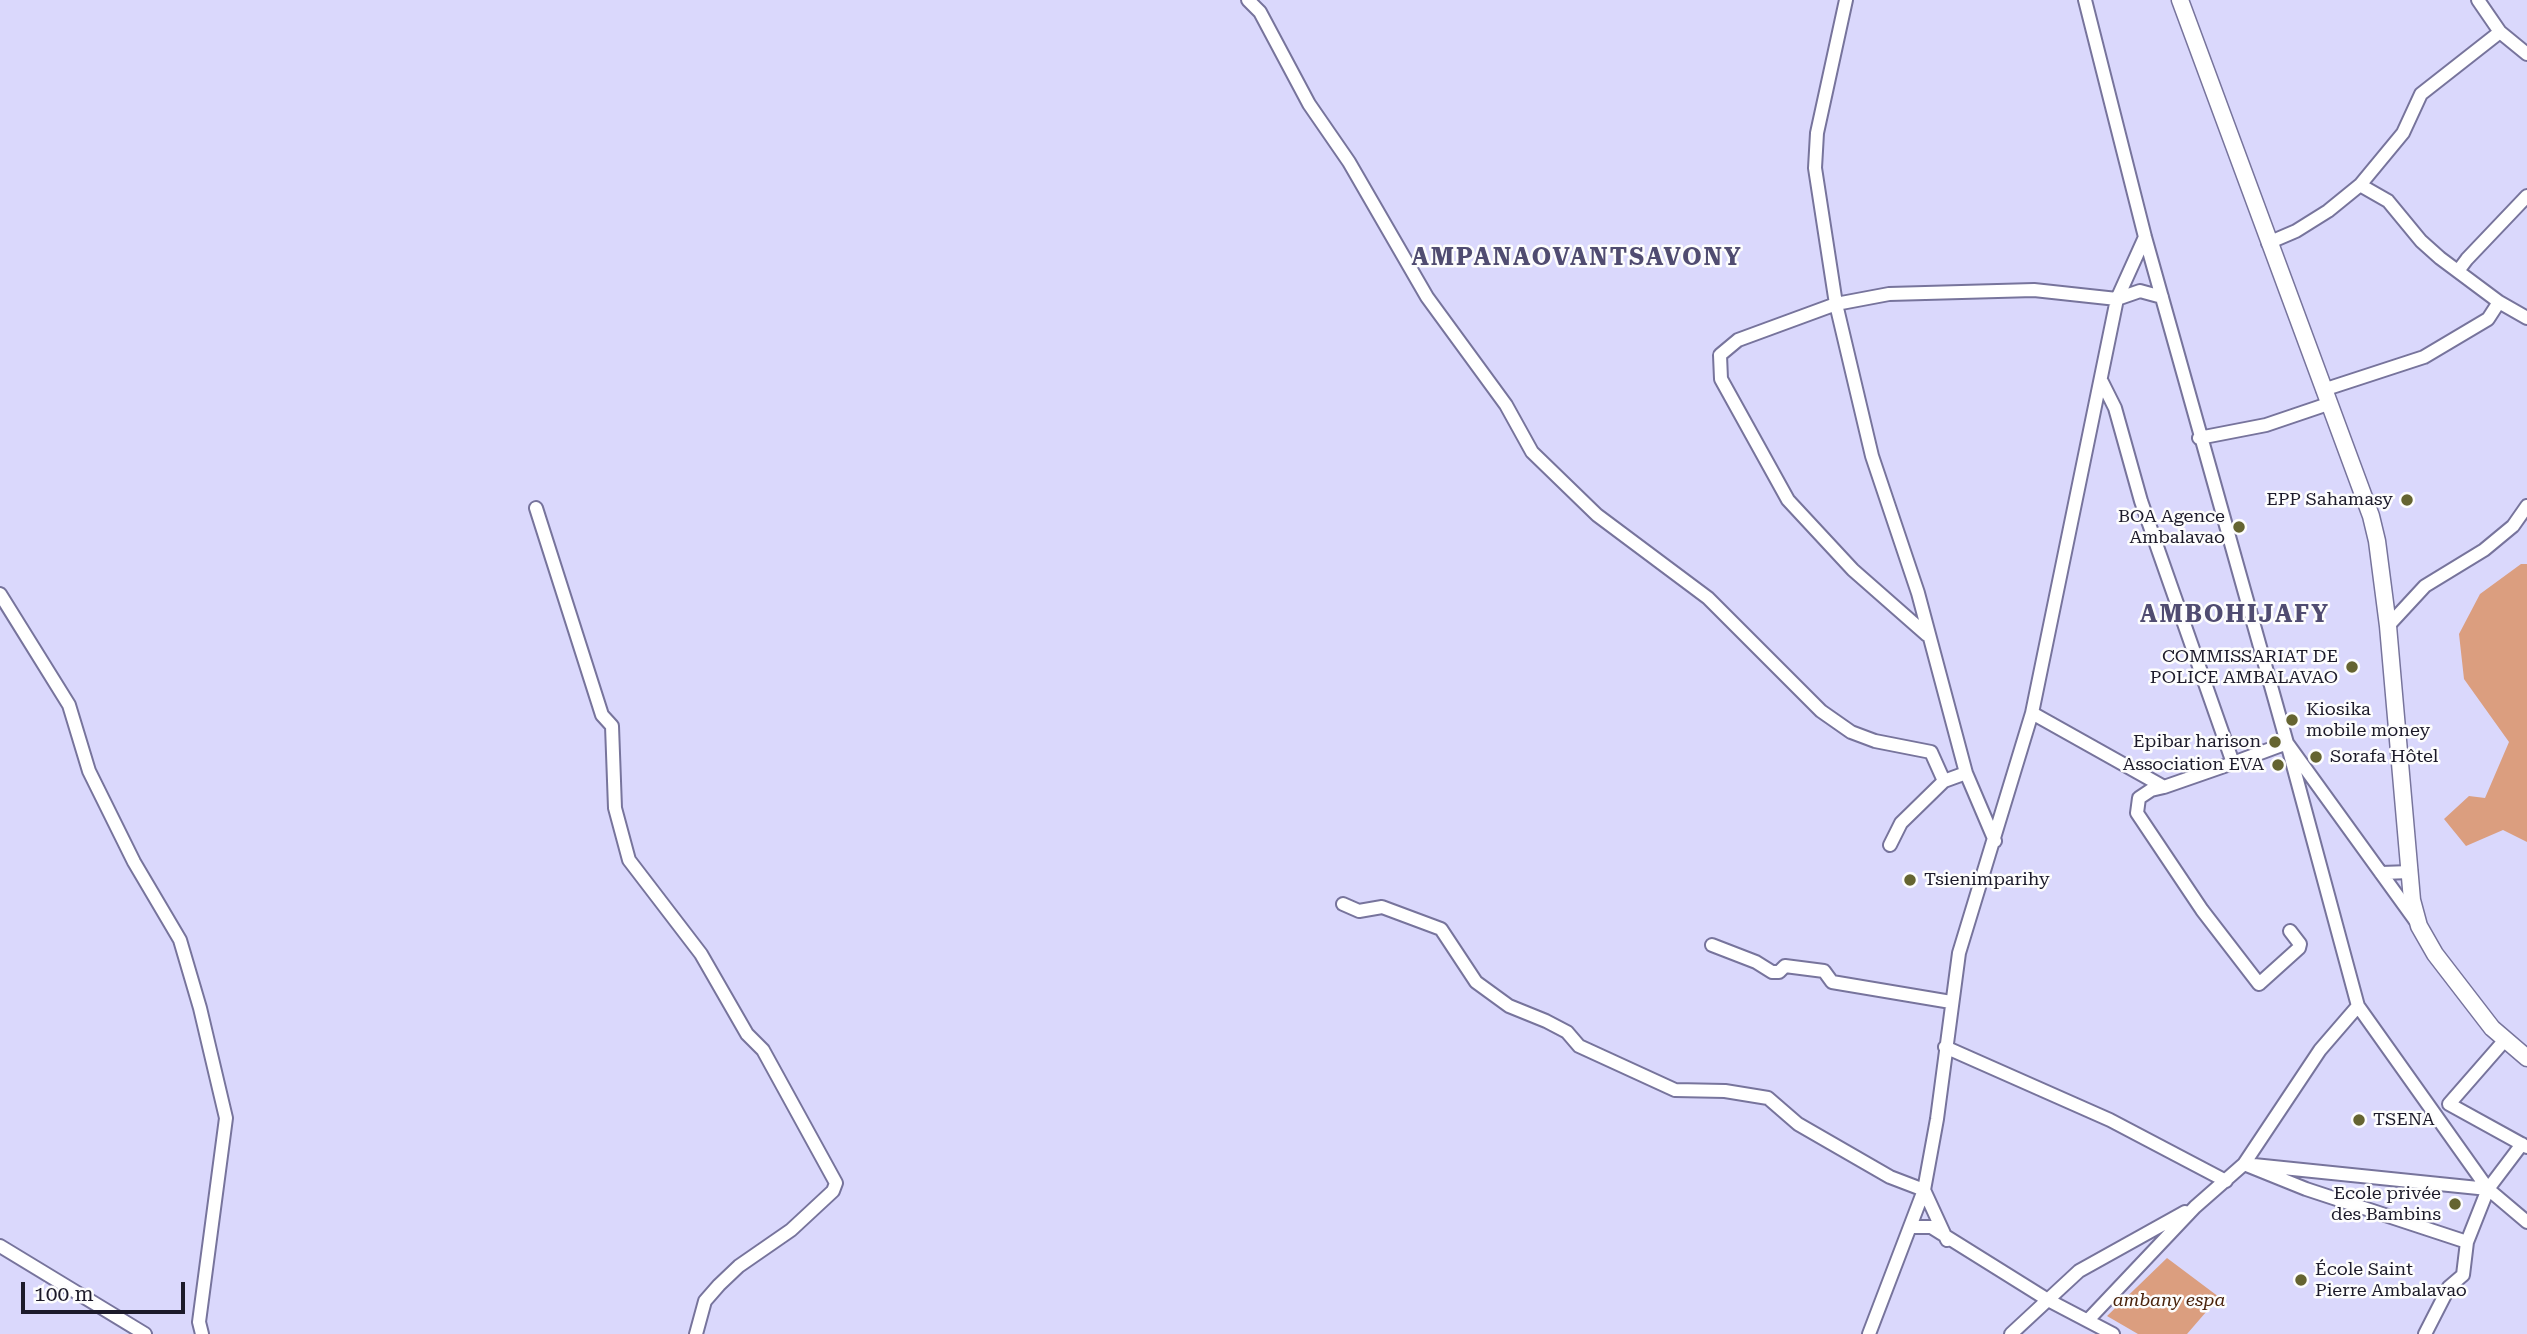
<!DOCTYPE html>
<meta charset="utf-8">
<style>
body{margin:0}
#map{position:relative;width:2527px;height:1334px;overflow:hidden;background:#dad8fc;font-family:"Roboto Serif",serif}
canvas{display:block}
.scale{position:absolute;left:21px;top:1282px;width:164px;height:32px;box-sizing:border-box;border:4px solid #1c1a2a;border-top:0;padding-left:9px;font-size:21px;line-height:24px;white-space:nowrap;color:#1c1a2a;-webkit-text-stroke:5px #fdfdfd;paint-order:stroke}
</style>
<div id="map">
<canvas width="2527" height="1334"></canvas>
<div class="scale">100 m</div>
</div>
<script>
const ctx = document.querySelector('canvas').getContext('2d');
ctx.lineJoin = 'round';
function fill(path, color) { ctx.fillStyle = color; ctx.fill(path, 'evenodd'); }
const poly = rows => new Path2D(rows.map(r => 'M' + r).join(''));
function trace(path, color, width, dash) { ctx.strokeStyle = color; ctx.lineWidth = width; ctx.lineCap = dash ? 'butt' : 'round'; ctx.setLineDash(dash || []); ctx.stroke(path); }
function label(font, color, halo, rows, align = 'center') {
  ctx.font = font + ' "Roboto Serif",serif'; ctx.lineWidth = 5; ctx.setLineDash([]); ctx.textBaseline = 'middle'; ctx.strokeStyle = halo; ctx.fillStyle = color; for (const [text, x, y, turn = 0] of rows) {
    ctx.save(); ctx.translate(x, y); ctx.rotate((+turn || 0) * Math.PI / 180); ctx.textAlign = isNaN(turn) ? turn : align; if (halo) ctx.strokeText(text, 0, 0); ctx.fillText(text, 0, 0); ctx.restore();
  }
}
const green = poly([
 [2521,564,2527,564,2527,842,2503,830,2466,846,2444,819,2469,796,2485,798,2509,742,2464,679,2459,634,2480,594],
 [2167,1258,2219,1297,2187,1334,2138,1334,2107,1316]
]);
const minor = poly([
 [1248,0,1260,12,1309,104,1349,162,1427,297,1506,405,1532,452,1597,515,1708,598,1821,711,1851,732,1875,741,1931,752,1944,781],
 [1846,0,1817,133,1815,168,1836,304,1872,456,1918,593,1966,773,1995,841],
 [2085,0,2145,237,2287,743,2358,1006,2488,1189,2527,1222],
 [2478,0,2500,32,2527,54],
 [2360,185,2388,201,2421,241,2440,258,2499,302,2527,318],
 [2268,243,2296,231,2328,211,2360,185,2403,133,2421,94,2500,32],
 [2458,271,2467,259,2527,196],
 [2102,382,2115,408,2141,501,2233,763,2287,743,2415,920],
 [2323,390,2424,357,2488,319,2499,302],
 [2199,438,2266,425,2328,404],
 [536,508,602,715,612,726,615,808,629,860,701,954,747,1034,763,1050,836,1183,833,1191,791,1230,739,1266,719,1285,705,1301,696,1334],
 [0,594,69,705,89,771,134,862,180,940,200,1008,226,1118,199,1322,202,1334],
 [2388,626,2425,586,2484,550,2513,526,2527,506],
 [1927,635,1853,570,1788,500,1721,379,1720,355,1738,340,1836,304,1889,294,2034,290,2117,299,2140,291,2162,297],
 [2032,713,2164,787,2233,763],
 [2164,787,2151,790,2139,798,2137,813,2202,910,2259,984,2299,948,2300,944,2290,931],
 [1890,845,1901,823,1944,781,1966,773],
 [2381,873,2411,872],
 [1343,904,1359,911,1382,907,1441,929,1476,982,1509,1006,1546,1021,1567,1032,1579,1046,1675,1090,1725,1091,1768,1098,1798,1124,1890,1177,1924,1190,1947,1240],
 [1712,945,1756,962,1772,972,1779,972,1785,966,1824,971,1832,982,1951,1002],
 [2358,1006,2320,1050,2244,1164,2488,1189],
 [2504,1041,2449,1104,2527,1147],
 [1945,1047,2110,1120,2226,1181],
 [1912,1227,1931,1227,2048,1300,2113,1334],
 [0,1246,145,1334],
 [2089,1319,2195,1207,2244,1164,2306,1189,2467,1242,2488,1189,2522,1144],
 [1869,1334,1924,1190,1937,1119,1959,953,2032,713,2117,299,2145,237],
 [2011,1334,2079,1271,2185,1212],
 [2425,1334,2449,1287,2463,1275,2467,1242]
]);
const major = poly([
 [2180,0,2371,516,2377,541,2388,626,2412,900,2419,926,2435,954,2492,1028,2527,1058]
]);
const markers = [
 [2407,500,7,"#656431"],
 [2239,527,7,"#656431"],
 [2352,667,7,"#656431"],
 [2292,720,7,"#656431"],
 [2275,742,7,"#656431"],
 [2316,757,7,"#656431"],
 [2278,765,7,"#656431"],
 [1910,880,7,"#656431"],
 [2359,1120,7,"#656431"],
 [2455,1204,7,"#656431"],
 [2301,1280,7,"#656431"]
];
const poiNames = [
 ["EPP Sahamasy",2393,500],
 ["BOA Agence",2225,517],
 ["Ambalavao",2225,538],
 ["COMMISSARIAT DE",2338,657],
 ["POLICE AMBALAVAO",2338,678],
 ["Kiosika",2306,710,"left"],
 ["mobile money",2306,731,"left"],
 ["Epibar harison",2261,742],
 ["Sorafa Hôtel",2330,757,"left"],
 ["Association EVA",2264,765],
 ["Tsienimparihy",1924,880,"left"],
 ["TSENA",2373,1120,"left"],
 ["Ecole privée",2441,1194],
 ["des Bambins",2441,1215],
 ["École Saint",2315,1270,"left"],
 ["Pierre Ambalavao",2315,1291,"left"]
];
const parkNames = [
 ["ambany espa",2169,1301]
];
const districtNames = [
 ["AMPANAOVANTSAVONY",1577,258],
 ["AMBOHIJAFY",2235,615]
];
fill(green, '#db9e7f');
trace(minor, '#77749c', 16);
trace(major, '#77749c', 19);
trace(minor, '#fff', 12);
trace(major, '#fff', 16);
for (const [x, y, r, color] of markers) { const dot = new Path2D(); dot.arc(x, y, r, 0, 2 * Math.PI); ctx.fillStyle = color; ctx.fill(dot); trace(dot, '#fdfdfd', 2.5); }
label('18px', '#1c1a2a', '#fdfdfd', poiNames, 'right');
label('italic 18px', '#4a240d', '#fdfdfd', parkNames);
ctx.letterSpacing = '2px';
label('bold 24px', '#504c71', '#fdfdfd', districtNames);
ctx.letterSpacing = '0px';
</script>
